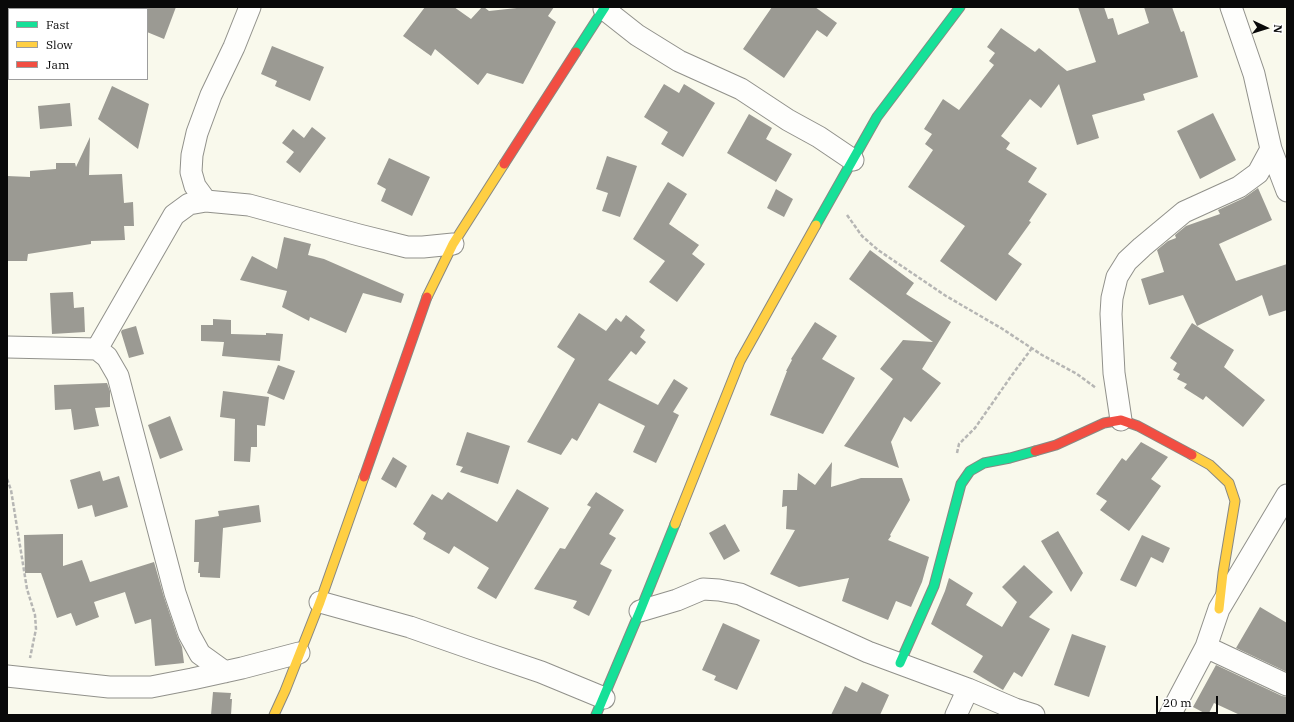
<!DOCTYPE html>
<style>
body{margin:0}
#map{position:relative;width:1294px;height:722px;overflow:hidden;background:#f9f9ec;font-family:"IBM Plex Serif",serif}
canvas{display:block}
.frame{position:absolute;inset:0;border:8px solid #090909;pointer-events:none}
.legend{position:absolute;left:8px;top:8px;width:140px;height:72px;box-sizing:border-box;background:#fff;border:1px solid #9d9d9d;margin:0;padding:5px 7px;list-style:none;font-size:12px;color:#090909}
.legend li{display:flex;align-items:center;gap:8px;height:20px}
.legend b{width:20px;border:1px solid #9d9d9d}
.north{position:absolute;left:1246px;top:8px;width:40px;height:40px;-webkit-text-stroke:3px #fff;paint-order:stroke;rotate:94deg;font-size:11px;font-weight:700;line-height:16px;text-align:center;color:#090909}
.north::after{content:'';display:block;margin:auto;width:14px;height:18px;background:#090909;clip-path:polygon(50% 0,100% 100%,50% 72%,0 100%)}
.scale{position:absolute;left:1156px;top:696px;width:62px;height:18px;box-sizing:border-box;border:2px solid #090909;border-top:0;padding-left:5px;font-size:12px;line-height:14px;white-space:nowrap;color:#090909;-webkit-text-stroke:3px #fff;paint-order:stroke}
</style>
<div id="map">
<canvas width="1294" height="722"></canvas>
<div class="frame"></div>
<ul class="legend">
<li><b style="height:5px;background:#16e098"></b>Fast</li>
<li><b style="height:5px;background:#ffcf43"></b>Slow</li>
<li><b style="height:5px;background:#f24e42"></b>Jam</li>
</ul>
<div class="north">N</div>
<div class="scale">20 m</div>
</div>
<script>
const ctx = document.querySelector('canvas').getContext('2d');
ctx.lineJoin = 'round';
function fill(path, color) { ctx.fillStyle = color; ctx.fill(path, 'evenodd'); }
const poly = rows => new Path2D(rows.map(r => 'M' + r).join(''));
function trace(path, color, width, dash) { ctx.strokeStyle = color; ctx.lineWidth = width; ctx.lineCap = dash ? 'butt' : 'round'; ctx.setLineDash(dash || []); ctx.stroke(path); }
const building = poly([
 [147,7,176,7,164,39,147,32],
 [425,7,454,7,471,19,482,7,484,7,489,11,526,7,554,7,548,16,556,22,523,84,487,73,478,85,435,49,431,56,403,36],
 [772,7,815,7,837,23,827,37,817,30,784,78,743,49],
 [1078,7,1104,7,1108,19,1113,18,1118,35,1149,23,1144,7,1172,7,1181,32,1184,31,1198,77,1143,94,1145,100,1092,115,1099,138,1077,145,1059,84,1041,108,1030,99,1001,136,1010,143,1006,149,1037,168,1028,182,1047,194,1029,221,1031,222,1008,254,1022,264,996,301,940,261,965,226,908,187,933,150,925,144,932,134,924,129,943,99,959,110,994,65,989,61,995,53,987,47,1001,28,1035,52,1039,48,1067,71,1096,62],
 [272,46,324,67,310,101,275,86,277,81,261,74],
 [664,84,679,93,684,84,715,103,683,157,661,144,668,132,644,117],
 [112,86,149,104,138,149,98,119],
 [70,103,72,126,40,129,38,106],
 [1213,113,1236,160,1200,179,1177,131],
 [749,114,772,128,766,139,792,154,776,182,727,153],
 [312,127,326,138,300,173,286,162,294,152,282,143,293,129,304,138],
 [90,137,89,175,122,174,124,203,133,202,134,226,124,226,125,240,91,241,91,244,28,254,27,261,7,261,7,176,30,177,30,171,56,169,56,163,75,163,76,167],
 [607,156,637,166,620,217,602,211,608,193,596,189],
 [389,158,430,177,412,216,381,201,386,189,377,184],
 [668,182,687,194,669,224,699,245,692,254,705,264,677,302,649,282,665,261,633,239],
 [1258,188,1272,220,1219,244,1236,281,1287,264,1287,310,1269,316,1262,295,1197,326,1183,295,1149,305,1141,279,1164,272,1157,250,1168,241,1176,238,1175,235,1186,226,1220,214,1218,210,1244,198],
 [776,189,793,199,784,217,767,208],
 [284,237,311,244,308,255,324,259,404,294,401,303,363,293,346,333,310,317,309,321,282,307,287,291,240,280,252,256,277,269],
 [870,250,914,283,906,294,951,322,922,369,941,383,911,422,904,417,891,442,899,468,844,446,893,379,880,369,903,340,933,342,849,279],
 [73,292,74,308,84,307,85,332,52,334,50,293],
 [579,313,606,331,616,318,621,322,626,315,645,330,640,337,646,342,636,355,631,351,608,380,658,405,674,379,688,388,673,412,679,415,656,463,633,452,645,426,599,403,577,441,572,438,561,455,527,442,575,359,557,347],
 [213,319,231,320,231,334,266,335,266,333,283,334,280,361,222,356,224,342,201,341,201,325,213,325],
 [815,322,837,336,822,359,855,378,823,434,770,415,787,371,786,371,792,360,791,359],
 [1192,323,1234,350,1224,367,1265,400,1243,427,1206,396,1203,400,1184,388,1187,384,1177,379,1180,374,1173,370,1177,363,1170,358],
 [136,326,144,354,129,358,121,332,122,330],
 [278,365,295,371,284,400,267,393],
 [107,383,110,391,110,407,95,408,99,426,74,430,71,409,55,410,54,385],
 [223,391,269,397,265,426,257,425,257,447,251,447,250,462,234,461,235,419,220,417],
 [170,416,183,450,160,459,148,425],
 [467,432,510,446,498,484,460,472,463,467,456,465],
 [1141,442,1168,457,1151,479,1161,486,1129,531,1100,510,1107,501,1096,494,1122,458,1126,461],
 [393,457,407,466,396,488,381,479],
 [832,462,831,487,861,478,902,478,910,500,890,535,891,536,888,540,929,557,922,582,911,607,896,601,888,620,842,601,849,578,799,587,770,574,795,530,786,529,787,506,782,507,783,490,797,490,798,473,815,485],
 [100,471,103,481,119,476,128,507,95,517,92,505,78,509,70,480],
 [517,489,549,508,496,599,477,588,489,568,454,546,449,554,423,539,426,533,413,524,432,494,442,500,448,492,497,522],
 [596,492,624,510,609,534,616,538,600,564,612,570,589,616,573,608,577,601,534,589,560,548,565,549,591,507,587,505],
 [259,505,261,522,223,528,220,578,200,577,200,573,198,573,199,562,194,562,195,520,219,516,218,511],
 [725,524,740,551,724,560,709,533],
 [1058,531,1083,573,1071,592,1041,541],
 [63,534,63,566,82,560,90,582,154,562,164,597,178,638,182,647,184,663,155,666,151,619,135,624,125,592,94,602,99,617,76,626,71,613,57,618,41,573,25,573,24,535],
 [1142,535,1170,548,1163,563,1151,557,1136,587,1120,580],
 [1024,565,1053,592,1029,617,1050,629,1022,677,1014,672,1003,690,973,672,983,656,931,624,945,591,949,578,973,593,966,605,1002,627,1017,602,1002,587],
 [1260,607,1287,623,1287,672,1236,648],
 [723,623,760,640,737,690,714,680,716,676,702,670],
 [1072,634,1106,646,1089,697,1054,685],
 [1216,665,1282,696,1287,697,1287,715,1240,715,1214,703,1208,715,1193,707],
 [862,682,889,695,880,715,831,715,845,686,857,692],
 [213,692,231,693,230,699,232,699,231,715,211,715]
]);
const path = poly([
 [847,215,862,236,878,250,946,296,1001,328,1042,355,1077,374,1096,388],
 [957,453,959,444,975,428,1012,375,1032,348],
 [7,479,11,490,27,589,35,615,36,629,30,658]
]);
const street = poly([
 [1231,7,1254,74,1271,149,1287,191],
 [604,9,637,35,679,61,741,89,788,120,819,137,853,160],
 [206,201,195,186,191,172,192,155,197,133,211,95,234,47,250,7],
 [7,347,97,349,107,357,118,376,175,593,189,634,200,654,225,672],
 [97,349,174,215,189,204,206,201,249,205,359,235,407,247,423,247,453,244],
 [1121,420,1114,373,1111,314,1112,298,1117,277,1127,261,1142,247,1184,212,1239,187,1258,173,1271,149],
 [320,602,410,627,473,649,541,672,604,698],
 [640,611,677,600,703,589,719,590,740,594,868,652,968,689,1015,709,1034,715],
 [1206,647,1287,685],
 [7,676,109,687,151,687,192,679,242,668,299,653],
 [956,715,968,689],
 [1170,715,1206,647,1219,609,1287,495]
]);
const fast = poly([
 [576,52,605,7],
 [816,225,877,117,960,7],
 [900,663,934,586,961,484,970,471,984,463,1010,458,1035,451],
 [596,715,640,611,675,524]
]);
const slow = poly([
 [427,297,453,244,504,164],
 [1192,455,1210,465,1229,483,1235,501,1223,573,1219,609],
 [675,524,740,361,816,225],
 [274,715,285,691,320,602,364,477]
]);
const jam = poly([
 [504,164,576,52],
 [1035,451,1056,445,1104,423,1121,420,1138,426,1192,455],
 [364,477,427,297]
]);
fill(building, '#9b9a93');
trace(street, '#91918b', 23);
trace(fast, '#888882', 11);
trace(slow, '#888882', 11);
trace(jam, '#888882', 11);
trace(path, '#b6b6b4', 2.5, [4, 2]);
trace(street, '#fefefc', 21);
trace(fast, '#16e098', 9);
trace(slow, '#ffcf43', 9);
trace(jam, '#f24e42', 9);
</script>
